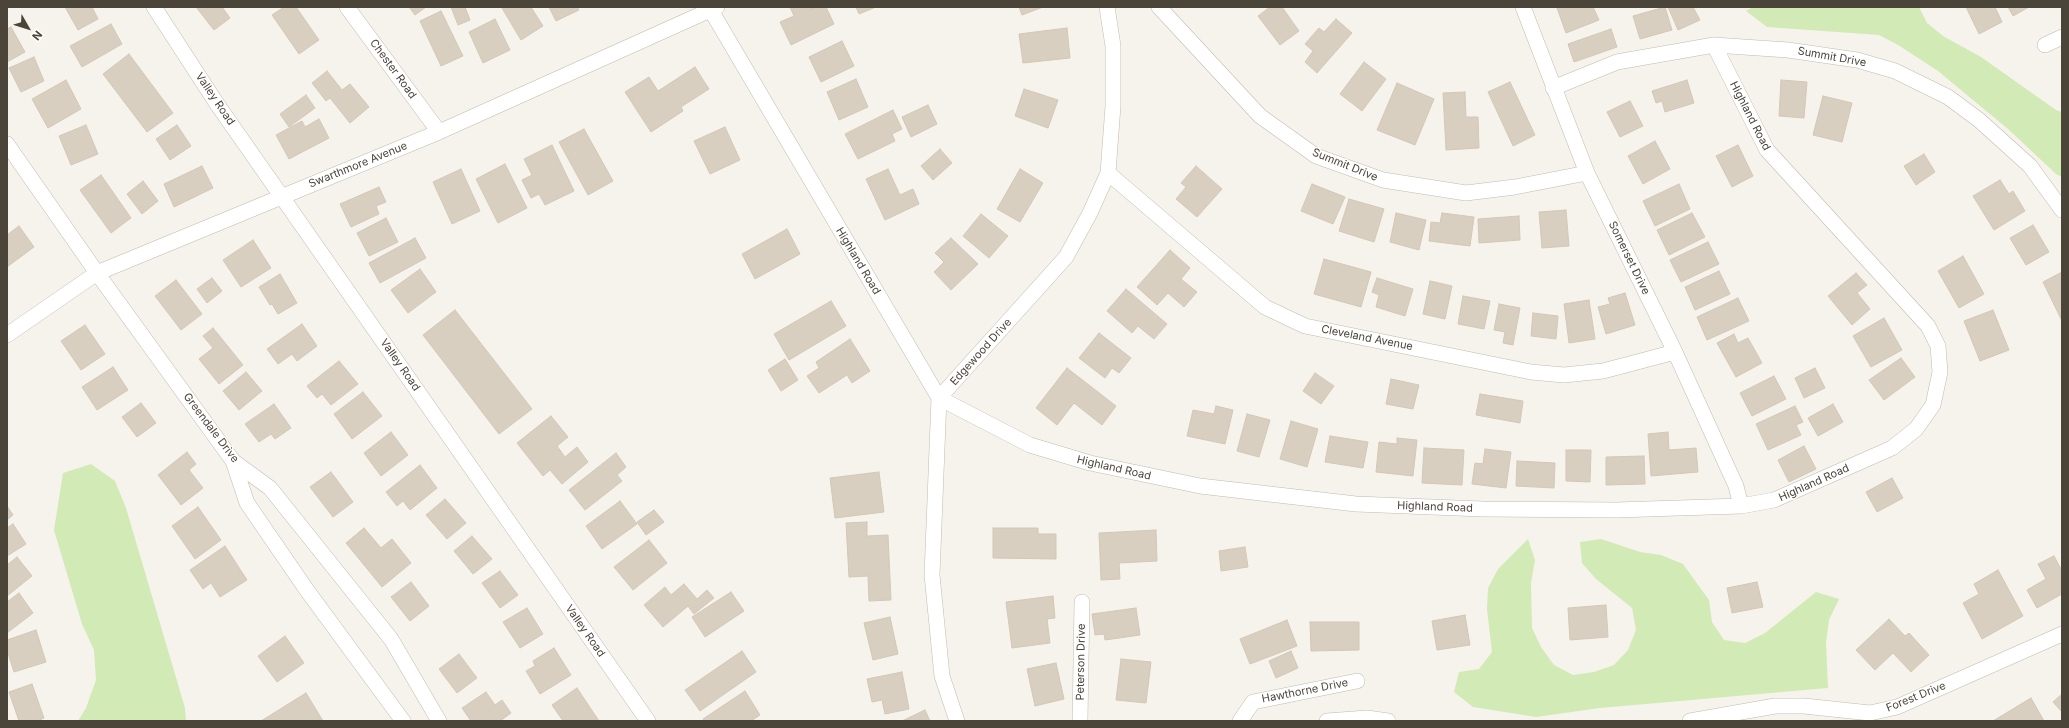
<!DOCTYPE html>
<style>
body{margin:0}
#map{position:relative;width:2069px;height:728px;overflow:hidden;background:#f6f3ec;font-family:Inter,sans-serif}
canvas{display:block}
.frame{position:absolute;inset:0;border:8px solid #4b4439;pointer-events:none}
.north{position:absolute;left:8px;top:8px;width:40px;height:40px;-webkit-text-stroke:3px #fff;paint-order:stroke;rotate:129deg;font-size:11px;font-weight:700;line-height:16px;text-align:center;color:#4b4439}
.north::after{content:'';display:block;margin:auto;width:14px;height:18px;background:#4b4439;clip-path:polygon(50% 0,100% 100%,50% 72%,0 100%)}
</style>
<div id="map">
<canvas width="2069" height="728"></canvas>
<div class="frame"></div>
<div class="north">N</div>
</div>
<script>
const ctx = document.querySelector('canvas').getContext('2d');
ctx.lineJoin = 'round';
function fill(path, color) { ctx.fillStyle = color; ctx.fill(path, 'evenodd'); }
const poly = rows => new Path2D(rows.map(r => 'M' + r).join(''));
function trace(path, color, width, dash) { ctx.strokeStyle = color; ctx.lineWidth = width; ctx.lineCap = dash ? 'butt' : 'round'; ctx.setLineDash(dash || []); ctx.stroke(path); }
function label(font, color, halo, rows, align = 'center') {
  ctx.font = font + ' Inter,sans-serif'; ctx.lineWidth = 3; ctx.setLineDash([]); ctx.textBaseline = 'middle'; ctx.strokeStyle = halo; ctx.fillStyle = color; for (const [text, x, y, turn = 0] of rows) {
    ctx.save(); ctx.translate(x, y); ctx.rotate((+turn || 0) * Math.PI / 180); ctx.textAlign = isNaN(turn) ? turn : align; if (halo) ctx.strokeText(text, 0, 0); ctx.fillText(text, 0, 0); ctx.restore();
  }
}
const green = poly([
 [1753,7,1919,7,1927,23,1943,36,1981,57,2056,110,2062,112,2062,177,2056,174,2008,129,1938,71,1898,45,1879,35,1767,27,1746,11],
 [91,464,115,481,126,508,185,708,186,721,78,721,86,708,96,680,94,650,82,624,54,530,63,473],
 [1528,539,1535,560,1531,583,1532,628,1541,647,1554,665,1573,675,1594,672,1614,665,1628,650,1636,630,1632,608,1596,579,1582,563,1580,542,1601,539,1640,552,1661,555,1683,564,1709,600,1712,622,1724,640,1745,643,1765,633,1816,592,1839,599,1829,620,1826,643,1828,688,1600,708,1536,717,1473,707,1454,692,1459,672,1479,669,1492,652,1487,609,1488,588,1498,569]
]);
const building = poly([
 [65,7,92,7,98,19,78,30,65,7],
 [196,7,222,7,230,18,214,30,196,7],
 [284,7,296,7,319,40,299,54,272,15,284,7],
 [409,7,426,7,415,15,409,7],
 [451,7,465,7,470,20,458,25,451,7],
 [504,7,531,7,543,26,521,40,502,8,504,7],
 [549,7,577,7,579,10,556,21,549,7],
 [790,7,806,7,807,9,826,7,834,24,791,45,780,22,794,16,790,7],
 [856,7,876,7,859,14,856,7],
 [1019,7,1043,7,1022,15,1019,7],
 [1270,7,1282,7,1299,31,1280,45,1258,16,1270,7],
 [1560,7,1593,7,1599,20,1566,33,1557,8,1560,7],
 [1665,7,1672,30,1640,39,1633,16,1665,7],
 [1668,7,1693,7,1700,20,1678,30,1668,7],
 [1966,7,1995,7,2002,22,1979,34,1966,7],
 [2008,7,2029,7,2013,16,2008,7],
 [441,11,463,56,441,66,420,21,441,11],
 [495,19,510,50,483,63,469,32,495,19],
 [1336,19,1352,33,1317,73,1305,62,1313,51,1305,44,1319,28,1324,32,1336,19],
 [111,24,122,44,82,67,70,46,111,24],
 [11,27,25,52,7,62,7,29,11,27],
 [1067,28,1070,58,1023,63,1019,34,1067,28],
 [1611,29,1617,47,1574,62,1568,44,1611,29],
 [842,41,854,66,821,82,809,57,842,41],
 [129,54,173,113,147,132,103,74,129,54],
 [34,57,44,81,21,92,9,68,34,57],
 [1364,62,1386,79,1362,111,1340,94,1364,62],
 [695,67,709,89,681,107,683,111,651,132,625,92,649,77,658,91,695,67],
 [327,71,342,90,350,84,369,107,350,123,330,98,326,101,312,83,327,71],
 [856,79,868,107,839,120,827,92,856,79],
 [66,80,81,109,48,128,32,99,66,80],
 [1687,80,1694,103,1665,112,1662,101,1656,103,1652,91,1687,80],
 [1781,80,1807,82,1804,118,1779,116,1781,80],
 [1510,82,1535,135,1513,146,1488,92,1510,82],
 [1397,83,1434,99,1415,145,1377,130,1397,83],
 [1024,89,1058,100,1048,128,1015,116,1024,89],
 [1465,92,1466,117,1478,117,1479,148,1446,150,1443,93,1465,92],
 [306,95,315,108,289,127,280,114,306,95],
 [1823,96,1852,103,1842,142,1813,135,1823,96],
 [1630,101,1643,126,1620,137,1607,112,1630,101],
 [928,105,937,124,911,137,902,117,928,105],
 [893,110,902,129,892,134,895,141,858,159,845,134,893,110],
 [319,119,329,138,289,159,276,135,302,121,305,127,319,119],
 [86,125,98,154,71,165,59,136,86,125],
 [177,125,191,146,170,160,156,139,177,125],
 [725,127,740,160,710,174,694,141,725,127],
 [584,129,613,181,588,195,559,142,584,129],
 [1655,141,1670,169,1643,184,1628,156,1655,141],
 [552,145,574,191,545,205,539,194,531,198,522,180,532,175,524,159,552,145],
 [1738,145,1753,176,1732,187,1716,156,1738,145],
 [940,149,952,163,933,180,921,166,940,149],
 [1924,154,1935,172,1916,185,1904,166,1924,154],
 [505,164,527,208,498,223,476,179,505,164],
 [202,166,213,188,174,207,164,184,202,166],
 [1196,166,1222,189,1197,217,1176,199,1186,187,1181,183,1196,166],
 [461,169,480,211,452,224,433,182,461,169],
 [888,169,900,195,913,189,919,204,885,220,866,179,888,169],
 [1020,169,1043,183,1020,222,997,209,1020,169],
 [101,175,131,218,111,233,80,190,101,175],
 [2000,180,2009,194,2013,191,2025,211,1994,230,1973,196,2000,180],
 [143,181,158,201,142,214,127,194,143,181],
 [1312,184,1345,197,1333,224,1301,211,1312,184],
 [1679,184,1690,209,1655,226,1643,201,1679,184],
 [379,187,386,202,376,206,379,214,351,227,340,204,379,187],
 [1349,199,1384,209,1374,242,1339,231,1349,199],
 [1566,210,1569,246,1542,248,1539,212,1566,210],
 [1396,213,1426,220,1419,250,1390,242,1396,213],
 [1442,213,1474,217,1470,246,1429,241,1431,222,1440,223,1442,213],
 [1692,213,1705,237,1669,255,1657,230,1692,213],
 [981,214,1008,236,989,258,963,236,981,214],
 [1519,216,1520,240,1479,243,1478,219,1519,216],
 [386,218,398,242,369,256,357,233,386,218],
 [2033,225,2049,252,2026,265,2010,238,2033,225],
 [19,226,34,247,7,267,7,235,19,226],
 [787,229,800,254,755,279,742,254,787,229],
 [415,238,426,258,380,283,369,263,415,238],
 [951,238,978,264,951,290,934,272,944,262,935,253,951,238],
 [253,240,271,268,241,287,223,260,253,240],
 [1708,242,1719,264,1681,282,1670,260,1708,242],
 [1170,250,1190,268,1181,279,1197,292,1184,307,1168,293,1157,305,1137,287,1170,250],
 [1963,256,1984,294,1959,308,1938,271,1963,256],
 [1324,259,1371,272,1361,307,1314,294,1324,259],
 [420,269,436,292,408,313,391,290,420,269],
 [1719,271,1730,294,1695,310,1685,287,1719,271],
 [2062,272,2062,321,2043,282,2062,272],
 [1856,273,1867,285,1857,293,1870,309,1852,325,1828,296,1856,273],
 [280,274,297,303,278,314,272,304,270,305,259,287,280,274],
 [212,278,222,291,207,303,197,289,212,278],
 [1377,278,1413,289,1405,316,1376,307,1379,295,1372,292,1377,278],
 [176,280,202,314,181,330,155,296,176,280],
 [1430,281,1452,286,1445,319,1423,314,1430,281],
 [1126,289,1167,324,1154,339,1138,326,1132,333,1107,311,1126,289],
 [1625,293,1635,325,1606,334,1598,307,1610,304,1608,298,1625,293],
 [1463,296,1490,301,1484,329,1458,324,1463,296],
 [1738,298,1749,321,1707,340,1697,317,1738,298],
 [1589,300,1595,339,1569,343,1564,304,1589,300],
 [831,301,846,326,789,360,774,334,831,301],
 [1499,304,1520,308,1513,345,1503,343,1505,332,1494,330,1499,304],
 [455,310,532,409,499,434,423,335,455,310],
 [1993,310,2009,350,1980,361,1964,321,1993,310],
 [1533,313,1558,316,1556,339,1531,336,1533,313],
 [1884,318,1902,350,1871,367,1853,336,1884,318],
 [302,324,317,346,297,361,292,354,278,364,267,349,302,324],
 [85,325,105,354,81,370,61,341,85,325],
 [213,328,243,365,219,384,199,359,213,348,203,336,213,328],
 [1099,333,1131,358,1119,373,1112,368,1105,378,1079,358,1099,333],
 [1734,334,1738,343,1748,338,1762,363,1736,377,1717,343,1734,334],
 [850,339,870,371,852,383,847,375,819,393,807,376,819,368,816,362,850,339],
 [1901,358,1915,377,1884,400,1869,380,1901,358],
 [785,359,798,380,781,391,768,370,785,359],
 [339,361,358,384,331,405,322,394,317,398,307,386,339,361],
 [113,367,128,390,97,410,82,387,113,367],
 [1067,368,1116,406,1102,425,1074,403,1057,425,1036,408,1067,368],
 [1815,368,1825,388,1804,398,1795,378,1815,368],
 [246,372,262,391,239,410,223,391,246,372],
 [1315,373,1334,386,1321,404,1303,391,1315,373],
 [1774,376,1786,399,1752,416,1740,393,1774,376],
 [1391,379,1419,385,1413,409,1386,404,1391,379],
 [363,392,382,416,352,439,334,414,363,392],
 [1480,394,1523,401,1520,423,1476,415,1480,394],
 [141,403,156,423,137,437,122,417,141,403],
 [274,404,291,428,275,439,271,434,259,442,245,424,274,404],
 [1833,404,1843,422,1818,436,1808,418,1833,404],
 [1216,406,1233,410,1225,444,1187,436,1193,410,1214,414,1216,406],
 [1795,406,1803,422,1796,425,1801,435,1768,450,1756,424,1795,406],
 [1247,414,1270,420,1259,457,1237,451,1247,414],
 [551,416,568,437,557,446,565,457,577,447,588,462,562,484,550,470,543,476,517,443,551,416],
 [1291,421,1318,429,1307,467,1280,459,1291,421],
 [391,432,408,455,381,476,364,453,391,432],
 [1668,432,1669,450,1696,448,1698,472,1651,476,1648,434,1668,432],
 [1330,436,1368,442,1363,468,1325,462,1330,436],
 [1397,438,1417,440,1413,476,1376,472,1379,442,1397,444,1397,438],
 [1804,446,1816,469,1789,482,1778,460,1804,446],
 [1424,448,1464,450,1462,485,1422,483,1424,448],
 [1485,449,1511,452,1506,488,1472,484,1475,463,1483,464,1485,449],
 [1566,450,1591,450,1590,482,1566,481,1566,450],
 [187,452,196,464,189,470,203,488,181,505,158,475,187,452],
 [616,453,626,467,617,475,622,481,585,510,569,490,616,453],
 [1644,456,1645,484,1606,485,1606,457,1644,456],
 [1517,461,1555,463,1554,488,1516,486,1517,461],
 [420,465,437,488,410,510,403,501,397,506,386,492,420,465],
 [331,472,353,502,333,517,310,487,331,472],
 [879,472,884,512,835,518,830,478,879,472],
 [1892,478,1903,498,1877,512,1866,492,1892,478],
 [445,499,466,523,447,539,426,515,445,499],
 [620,501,637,524,602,549,586,526,620,501],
 [7,506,13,515,7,520,7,506],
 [198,507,221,540,195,559,172,526,198,507],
 [654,510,664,522,646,535,637,522,654,510],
 [867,522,867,536,888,535,891,600,869,601,868,576,849,577,846,523,867,522],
 [13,524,26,544,7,556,7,528,13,524],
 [364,528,381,548,392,539,411,563,382,587,346,543,364,528],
 [993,528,1038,528,1038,534,1056,534,1056,559,993,558,993,528],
 [1156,530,1157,561,1119,563,1120,579,1101,580,1099,533,1156,530],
 [472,536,492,559,473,574,454,551,472,536],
 [649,540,667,563,633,590,614,567,649,540],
 [225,546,247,580,220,597,211,583,203,589,190,570,225,546],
 [1245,547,1248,567,1221,571,1219,551,1245,547],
 [2054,556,2062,571,2062,594,2037,608,2027,590,2046,579,2038,564,2054,556],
 [17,557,32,576,7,596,7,565,17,557],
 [1998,570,2023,616,1982,639,1963,603,1979,594,1974,584,1998,570],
 [500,571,518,595,500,608,482,583,500,571],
 [411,582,429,606,410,621,391,597,411,582],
 [1757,582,1763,607,1732,613,1727,588,1757,582],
 [684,584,697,599,707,590,714,598,694,614,688,606,663,627,644,605,665,587,671,595,684,584],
 [731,592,744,611,705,637,692,617,731,592],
 [19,593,33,613,7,633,7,602,19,593],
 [1053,596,1055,618,1047,619,1050,643,1012,648,1006,602,1053,596],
 [1606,605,1608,637,1570,640,1568,608,1606,605],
 [527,608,543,634,520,648,503,622,527,608],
 [1136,608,1140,635,1105,640,1104,634,1095,635,1092,614,1136,608],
 [1465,615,1470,645,1437,650,1432,621,1465,615],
 [890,617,898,654,873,660,864,623,890,617],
 [1889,619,1905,636,1909,633,1929,655,1911,672,1893,653,1875,670,1856,650,1889,619],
 [1287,620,1297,646,1250,664,1240,639,1287,620],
 [1310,622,1359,622,1359,650,1311,651,1310,622],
 [36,630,46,662,14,672,7,650,7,640,36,630],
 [285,636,304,663,277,682,258,656,285,636],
 [554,648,571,675,540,694,526,671,535,666,533,661,554,648],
 [742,651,756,672,700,711,685,690,742,651],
 [1291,651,1298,668,1276,678,1269,661,1291,651],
 [459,654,477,678,457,693,439,669,459,654],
 [1121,659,1151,662,1146,703,1116,700,1121,659],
 [1056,663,1064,699,1035,706,1027,669,1056,663],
 [902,672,909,709,885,714,882,700,872,702,867,679,902,672],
 [32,684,44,718,37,721,19,721,9,692,32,684],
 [577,688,599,721,563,721,552,705,577,688],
 [745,691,760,715,751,721,704,721,703,719,745,691],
 [486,692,495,705,502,700,511,713,500,721,471,721,462,708,486,692],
 [306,693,323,721,261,721,306,693],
 [2062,694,2062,712,2053,702,2062,694],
 [2031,698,2044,721,1993,721,2031,698],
 [925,710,930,721,902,721,925,710]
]);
const street = poly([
 [154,7,217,104,648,721],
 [347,7,439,132],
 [709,7,939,398,1030,445,1090,463,1200,486,1356,504,1482,509,1616,510,1741,506,1774,500,1892,448,1916,429,1933,405,1940,372,1938,346,1928,326,1767,150,1714,45],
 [1159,7,1260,116,1316,156,1383,180,1466,193,1515,187,1587,173],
 [1523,7,1587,173,1675,352,1736,486,1741,506],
 [2045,45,2062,37],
 [1553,88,1617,62,1714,45,1788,50,1857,60,1895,71,1948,97,1979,120,2030,166,2062,210],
 [7,144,97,273,233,461,270,488,391,639,439,721],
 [1108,173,1265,307,1305,326,1531,372,1564,375,1603,371,1675,352],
 [7,335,97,273,439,132,717,7],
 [233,461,247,503,306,589,403,721],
 [957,721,942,676,932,575,939,398,1066,257,1090,213,1108,173,1113,106,1113,46,1107,7],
 [1080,721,1082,602],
 [1240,721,1253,702,1357,681],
 [1327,721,1367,718,1388,721],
 [1690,721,1775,706,1804,706,1870,713,1897,707,2062,634]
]);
const streetNames = [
 ["Summit Drive",1832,57,10],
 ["Chester Road",393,69,54],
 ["Valley Road",215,99,56],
 ["Highland Road",1750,116,63],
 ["Swarthmore Avenue",358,165,-22],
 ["Summit Drive",1345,165,22],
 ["Somerset Drive",1629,258,64],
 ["Highland Road",858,261,59],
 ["Cleveland Avenue",1367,338,11],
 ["Edgewood Drive",981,352,-48],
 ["Valley Road",400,365,55],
 ["Greendale Drive",211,428,53],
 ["Highland Road",1114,468,13],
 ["Highland Road",1814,483,-24],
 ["Highland Road",1435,507,2],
 ["Valley Road",585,631,55],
 ["Peterson Drive",1081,662,-89],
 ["Hawthorne Drive",1305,691,-11],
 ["Forest Drive",1916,697,-22]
];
fill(green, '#d2eab5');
fill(building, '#d8cfc1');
trace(building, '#d3c7b4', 1);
trace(street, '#c2bbae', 16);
trace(street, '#fff', 15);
label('11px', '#4b4439', '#fff', streetNames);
</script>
